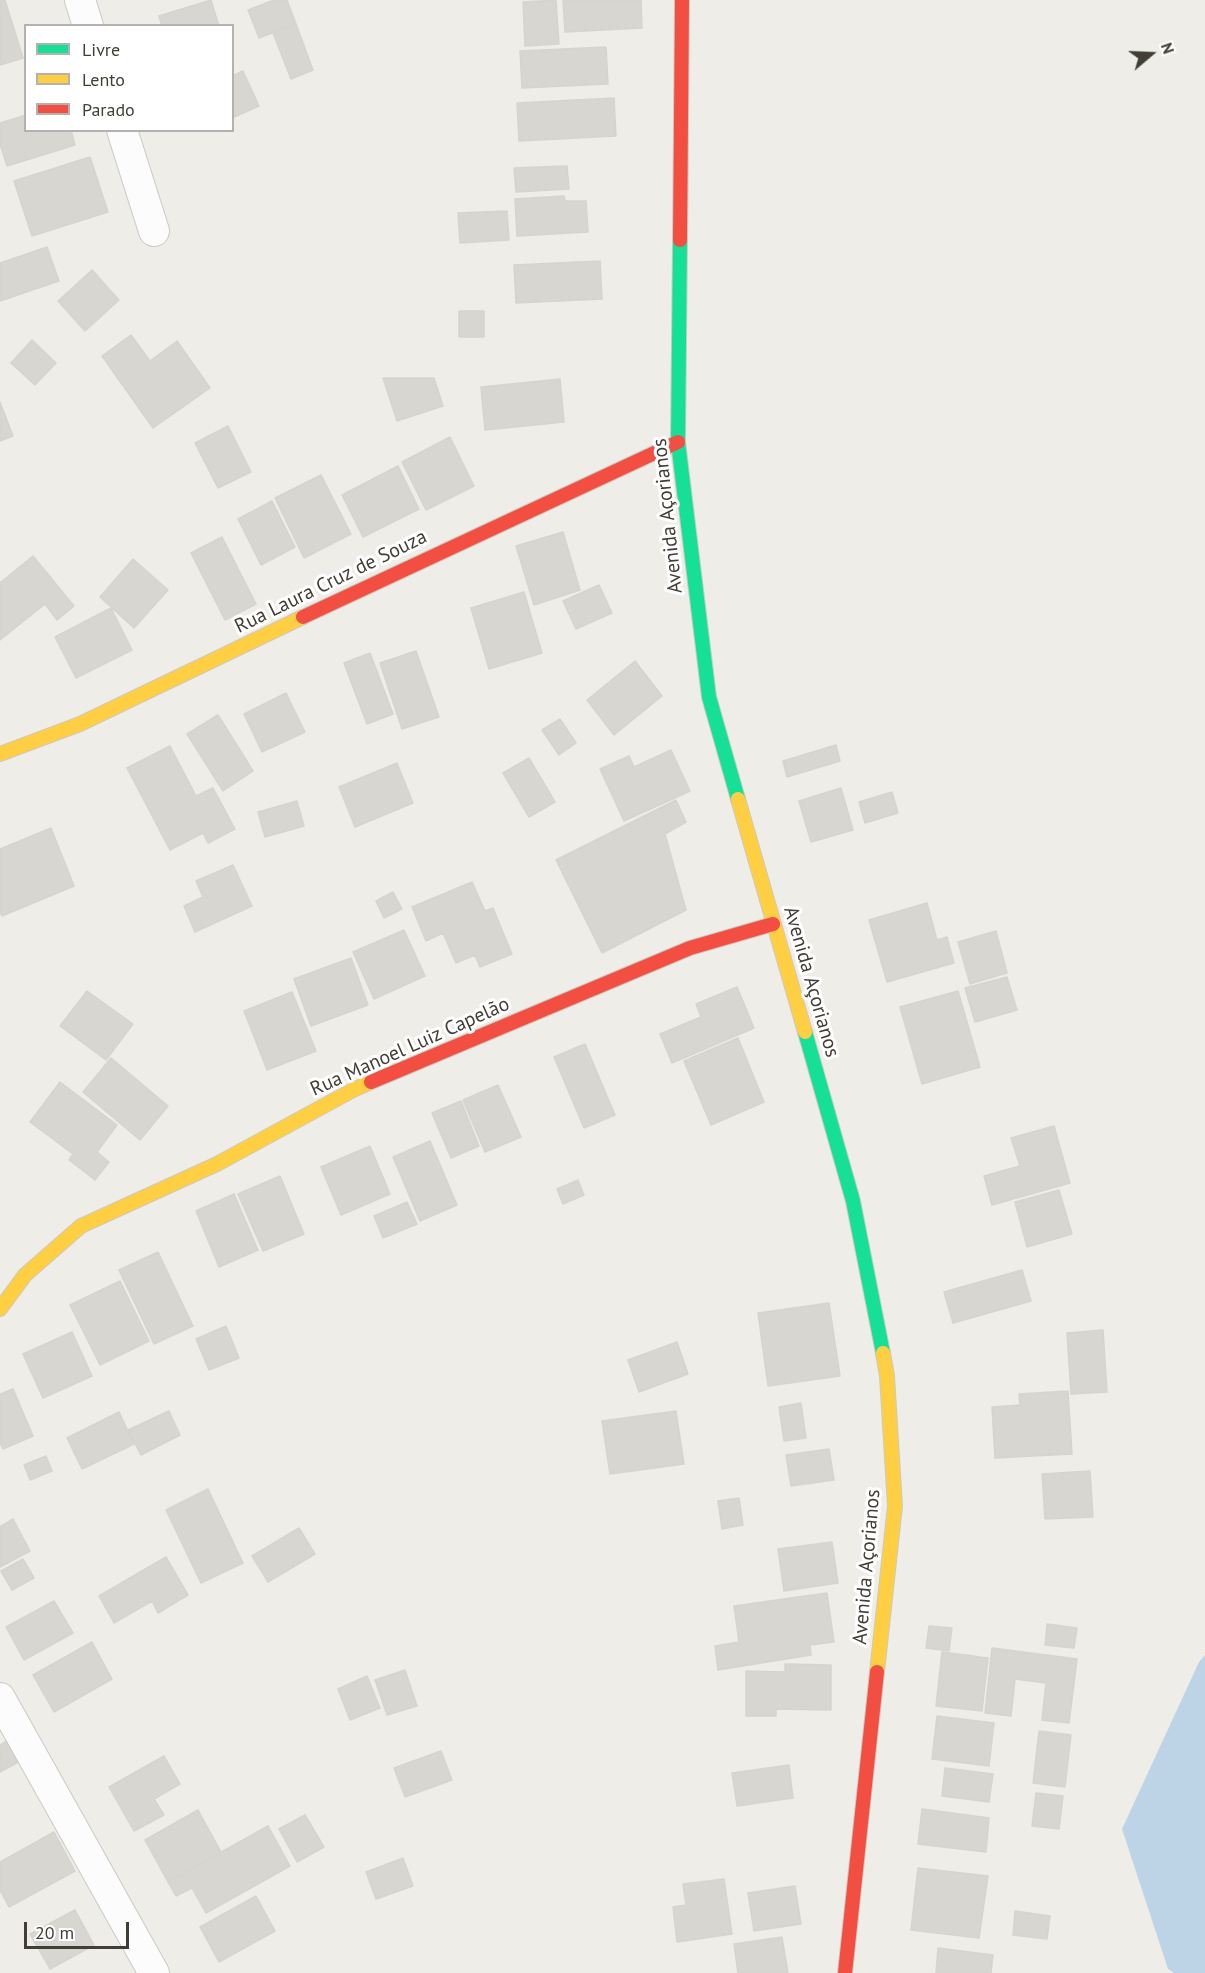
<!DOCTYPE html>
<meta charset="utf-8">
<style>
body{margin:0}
#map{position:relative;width:1205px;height:1973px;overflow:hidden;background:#eeede8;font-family:"PT Sans",sans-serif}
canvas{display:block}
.legend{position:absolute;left:24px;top:24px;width:210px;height:108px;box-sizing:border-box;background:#fff;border:2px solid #b3b2af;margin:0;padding:8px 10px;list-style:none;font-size:18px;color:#423e36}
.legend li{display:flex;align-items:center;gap:12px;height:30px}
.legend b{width:30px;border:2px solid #b3b2af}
.north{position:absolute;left:1121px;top:24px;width:60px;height:60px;-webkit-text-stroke:4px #fff;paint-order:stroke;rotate:71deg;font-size:16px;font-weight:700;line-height:24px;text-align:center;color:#423e36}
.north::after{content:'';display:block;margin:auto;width:21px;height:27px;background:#423e36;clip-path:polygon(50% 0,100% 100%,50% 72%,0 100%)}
.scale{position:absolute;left:24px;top:1922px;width:105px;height:27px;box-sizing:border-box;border:3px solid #423e36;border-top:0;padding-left:8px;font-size:18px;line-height:21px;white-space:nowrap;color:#423e36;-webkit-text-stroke:4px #fff;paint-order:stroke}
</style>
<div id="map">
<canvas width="1205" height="1973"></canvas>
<ul class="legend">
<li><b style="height:8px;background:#16e098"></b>Livre</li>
<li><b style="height:8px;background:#ffcf43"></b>Lento</li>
<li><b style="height:8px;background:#f24e42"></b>Parado</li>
</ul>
<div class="north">N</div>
<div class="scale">20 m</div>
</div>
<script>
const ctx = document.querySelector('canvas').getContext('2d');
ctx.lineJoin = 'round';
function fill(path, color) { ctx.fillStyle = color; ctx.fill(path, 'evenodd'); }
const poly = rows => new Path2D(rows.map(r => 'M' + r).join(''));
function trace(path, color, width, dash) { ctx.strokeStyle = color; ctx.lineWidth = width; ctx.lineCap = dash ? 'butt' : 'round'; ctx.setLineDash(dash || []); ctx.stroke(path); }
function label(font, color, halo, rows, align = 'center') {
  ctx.font = font + ' "PT Sans",sans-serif'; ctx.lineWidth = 6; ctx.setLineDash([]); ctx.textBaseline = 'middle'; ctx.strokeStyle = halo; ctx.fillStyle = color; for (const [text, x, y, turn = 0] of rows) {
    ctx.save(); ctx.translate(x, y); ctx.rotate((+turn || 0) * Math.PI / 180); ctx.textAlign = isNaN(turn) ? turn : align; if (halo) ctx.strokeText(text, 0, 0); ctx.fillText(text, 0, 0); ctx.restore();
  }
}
const water = poly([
 [1205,1655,1205,1973,1174,1973,1168,1969,1122,1829,1199,1662]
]);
const building = poly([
 [0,0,5,0,23,58,0,65,0,0],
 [211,0,219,26,162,26,159,16,211,0],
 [274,0,287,0,296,24,259,38,248,10,274,0],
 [556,0,559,44,525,46,523,2,556,0],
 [563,0,641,0,642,28,565,32,563,0],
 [296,24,313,70,291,79,273,33,296,24],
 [606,47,608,84,522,88,520,51,606,47],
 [243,71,259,106,232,118,232,76,243,71],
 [614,98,616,136,519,141,517,103,614,98],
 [26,115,26,130,71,130,75,145,7,166,0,144,0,123,26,115],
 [90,157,108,212,32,236,14,181,90,157],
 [567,166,569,189,516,192,514,168,567,166],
 [564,196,565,201,586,201,588,232,517,236,515,199,564,196],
 [507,211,509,240,460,243,458,213,507,211],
 [47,247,59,281,0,301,0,263,47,247],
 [600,261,602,299,516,303,514,265,600,261],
 [92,270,119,300,85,331,58,301,92,270],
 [459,311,484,311,484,337,459,337,459,311],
 [131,335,150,361,177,341,210,388,153,428,102,356,131,335],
 [32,340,56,363,35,385,11,363,32,340],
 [383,378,434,378,443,406,397,421,383,378],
 [560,379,564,422,485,430,481,387,560,379],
 [0,402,13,436,0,441,0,402],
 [228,426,251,472,218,488,195,443,228,426],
 [450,437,474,486,426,510,402,462,450,437],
 [398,466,419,509,363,537,342,495,398,466],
 [321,475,351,534,304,558,275,498,321,475],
 [272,501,295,547,261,565,238,519,272,501],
 [563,532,580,590,534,605,516,546,563,532],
 [222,537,256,604,225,620,191,553,222,537],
 [33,556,74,606,57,620,45,604,0,640,0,583,33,556],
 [133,559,168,590,134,628,100,597,133,559],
 [599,585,612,613,576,629,563,601,599,585],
 [524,592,542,653,489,669,471,608,524,592],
 [111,608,132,650,76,678,55,637,111,608],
 [416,651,439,717,402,729,380,663,416,651],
 [370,653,393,714,367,724,344,663,370,653],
 [635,661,662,696,614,735,587,700,635,661],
 [286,693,305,732,262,752,244,714,286,693],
 [218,715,253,771,223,791,187,734,218,715],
 [560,719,576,743,559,755,542,730,560,719],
 [836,745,840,761,787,777,783,761,836,745],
 [170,746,196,796,213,788,235,829,208,843,203,833,170,850,127,768,170,746],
 [671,750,690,791,624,821,600,769,629,756,634,767,671,750],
 [529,758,555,802,529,817,503,773,529,758],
 [397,763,413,803,355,827,339,787,397,763],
 [841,788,853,830,811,842,799,801,841,788],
 [892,792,898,813,865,823,859,802,892,792],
 [676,800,686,822,665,834,686,910,602,953,556,860,676,800],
 [297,801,304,826,265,837,258,812,297,801],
 [51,828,74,886,2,916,0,912,0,849,51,828],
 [233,865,252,906,195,932,184,906,203,897,196,881,233,865],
 [472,882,485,911,493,908,512,954,480,967,475,955,456,963,443,933,426,941,412,907,472,882],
 [393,892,402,909,384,918,376,901,393,892],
 [927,903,937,940,947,937,954,963,887,982,869,920,927,903],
 [404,930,425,976,374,999,353,952,404,930],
 [996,931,1007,973,970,984,958,942,996,931],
 [351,958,368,1005,311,1026,294,979,351,958],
 [1007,977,1017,1010,975,1022,965,988,1007,977],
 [737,987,754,1028,672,1063,660,1034,701,1017,696,1004,737,987],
 [87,991,133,1024,106,1060,60,1026,87,991],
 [958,991,980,1067,922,1084,900,1007,958,991],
 [292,992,316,1051,267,1070,244,1011,292,992],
 [738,1038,764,1102,711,1125,684,1061,738,1038],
 [585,1044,615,1115,584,1128,554,1057,585,1044],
 [111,1058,168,1106,140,1140,83,1092,111,1058],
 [60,1082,117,1125,97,1152,109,1162,95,1180,69,1160,73,1154,30,1122,60,1082],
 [498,1085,521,1137,485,1152,463,1100,498,1085],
 [461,1101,479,1146,451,1158,432,1113,461,1101],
 [1054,1126,1070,1183,992,1205,984,1176,1020,1166,1011,1138,1054,1126],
 [430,1141,457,1205,420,1221,393,1157,430,1141],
 [370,1146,390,1194,341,1215,321,1167,370,1146],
 [280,1176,304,1234,263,1251,238,1194,280,1176],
 [578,1180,584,1195,563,1204,557,1189,578,1180],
 [1059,1190,1072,1234,1027,1247,1015,1202,1059,1190],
 [234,1194,258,1250,219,1267,196,1211,234,1194],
 [407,1202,417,1224,383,1238,374,1216,407,1202],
 [158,1252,193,1326,154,1344,119,1270,158,1252],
 [1022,1270,1031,1301,953,1323,944,1292,1022,1270],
 [120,1281,149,1341,100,1365,70,1305,120,1281],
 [829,1303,840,1376,768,1386,758,1313,829,1303],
 [226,1326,239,1358,209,1370,196,1339,226,1326],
 [1103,1330,1107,1392,1071,1394,1067,1333,1103,1330],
 [72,1332,92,1376,43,1398,23,1354,72,1332],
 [677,1342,688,1374,639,1392,628,1360,677,1342],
 [13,1389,33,1436,3,1449,0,1443,0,1394,13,1389],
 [1068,1391,1072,1454,995,1458,992,1407,1020,1405,1019,1394,1068,1391],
 [801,1403,806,1438,784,1441,779,1407,801,1403],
 [169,1411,180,1435,141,1455,128,1430,169,1411],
 [676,1411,684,1464,610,1474,602,1421,676,1411],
 [119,1412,134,1444,82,1469,67,1438,119,1412],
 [829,1449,834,1480,791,1486,786,1455,829,1449],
 [46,1456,52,1471,30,1480,24,1465,46,1456],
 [1090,1471,1093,1517,1045,1519,1042,1474,1090,1471],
 [208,1489,243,1563,201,1583,166,1510,208,1489],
 [739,1498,743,1525,722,1529,718,1501,739,1498],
 [13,1519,30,1551,0,1567,0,1527,13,1519],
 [299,1528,315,1554,268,1582,252,1556,299,1528],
 [832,1542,838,1583,784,1591,778,1549,832,1542],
 [166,1557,188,1595,158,1613,152,1601,114,1623,99,1596,166,1557],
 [23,1559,34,1578,12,1590,1,1571,23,1559],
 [827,1593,834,1642,810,1645,811,1655,718,1670,715,1646,739,1642,734,1606,827,1593],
 [54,1601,73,1633,24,1660,6,1627,54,1601],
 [1047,1624,1077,1628,1074,1648,1045,1645,1047,1624],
 [929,1626,952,1628,949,1651,926,1648,929,1626],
 [92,1642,112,1679,54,1712,33,1675,92,1642],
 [992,1648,1077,1659,1069,1723,1042,1720,1046,1683,1015,1679,1011,1716,985,1713,992,1648],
 [942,1652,988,1658,982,1711,936,1706,942,1652],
 [785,1664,831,1665,831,1710,776,1709,776,1716,746,1716,746,1671,785,1672,785,1664],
 [405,1670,417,1706,387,1715,375,1680,405,1670],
 [367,1676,380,1708,350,1720,338,1689,367,1676],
 [937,1716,994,1723,989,1766,932,1759,937,1716],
 [1039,1731,1071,1735,1065,1787,1033,1783,1039,1731],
 [10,1739,22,1760,0,1772,0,1745,10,1739],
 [441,1751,452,1780,405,1797,394,1768,441,1751],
 [164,1756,180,1784,154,1799,164,1815,134,1831,109,1787,164,1756],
 [789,1765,793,1798,737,1806,732,1773,789,1765],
 [945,1768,993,1774,989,1802,942,1796,945,1768],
 [1036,1793,1063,1796,1059,1829,1032,1826,1036,1793],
 [922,1809,989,1818,986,1852,918,1844,922,1809],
 [198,1810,221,1852,168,1882,145,1840,198,1810],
 [305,1815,324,1847,297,1862,279,1829,305,1815],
 [268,1826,290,1866,206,1913,192,1888,176,1896,168,1882,268,1826],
 [54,1832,75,1871,9,1907,0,1890,0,1862,54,1832],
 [403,1858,413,1886,376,1899,366,1872,403,1858],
 [918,1868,988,1876,979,1938,911,1930,918,1868],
 [724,1879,732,1934,677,1942,673,1907,686,1905,683,1884,724,1879],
 [795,1886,801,1924,754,1931,748,1893,795,1886],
 [256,1896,275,1931,219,1962,200,1927,256,1896],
 [75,1910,94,1945,50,1969,30,1934,75,1910],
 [1015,1911,1050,1916,1047,1939,1013,1935,1015,1911],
 [782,1937,788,1973,738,1973,734,1944,782,1937],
 [938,1948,993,1955,991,1973,936,1973,938,1948]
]);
const street = poly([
 [80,0,88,26],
 [122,130,154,231],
 [0,1698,154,1973]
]);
const fast = poly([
 [680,240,678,442,709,697,738,799],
 [805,1032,853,1201,883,1353]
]);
const slow = poly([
 [0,754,80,724,303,617],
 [738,799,805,1032],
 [0,1309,25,1275,81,1226,217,1164,353,1090,371,1082],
 [877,1672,895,1506,887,1376,883,1353]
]);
const jam = poly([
 [680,240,682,0],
 [303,617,678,442],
 [371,1082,690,948,773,924],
 [845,1973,877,1672]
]);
const streetNames = [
 ["Avenida Açorianos",668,516,-96],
 ["Rua Laura Cruz de Souza",331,582,-26],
 ["Avenida Açorianos",811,982,74],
 ["Rua Manoel Luiz Capelão",410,1047,-24],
 ["Avenida Açorianos",867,1567,-85]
];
fill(water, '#bdd4e7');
fill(building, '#d7d6d1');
trace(building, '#d6d4ce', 1.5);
trace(street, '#cac9c4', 32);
trace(fast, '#cccac0', 16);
trace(slow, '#cccac0', 16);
trace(jam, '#cccac0', 16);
trace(street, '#fcfcfc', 30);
trace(fast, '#16e098', 14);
trace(slow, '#ffcf43', 14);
trace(jam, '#f24e42', 14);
label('20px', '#423e36', '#fff', streetNames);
</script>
